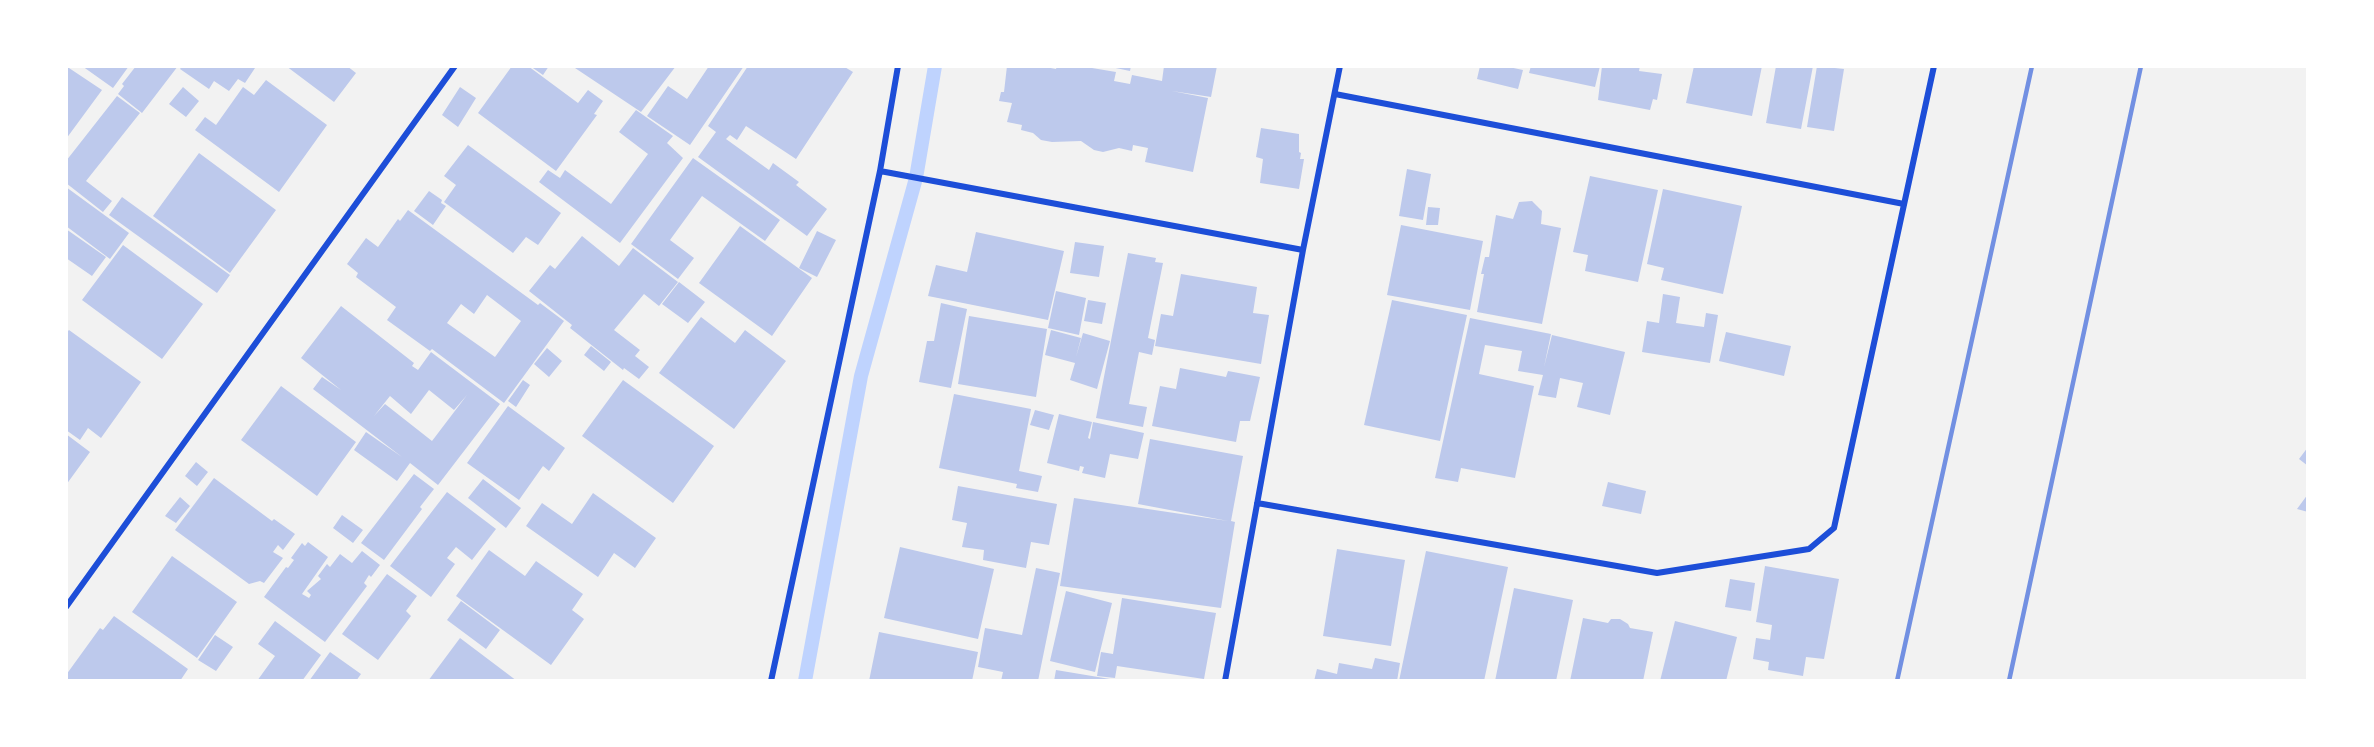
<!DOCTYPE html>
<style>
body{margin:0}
#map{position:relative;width:2374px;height:747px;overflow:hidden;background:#f2f2f2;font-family:"Exo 2",sans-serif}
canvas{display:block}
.frame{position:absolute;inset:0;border:68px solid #fff;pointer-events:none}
</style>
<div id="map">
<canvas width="2374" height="747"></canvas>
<div class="frame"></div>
</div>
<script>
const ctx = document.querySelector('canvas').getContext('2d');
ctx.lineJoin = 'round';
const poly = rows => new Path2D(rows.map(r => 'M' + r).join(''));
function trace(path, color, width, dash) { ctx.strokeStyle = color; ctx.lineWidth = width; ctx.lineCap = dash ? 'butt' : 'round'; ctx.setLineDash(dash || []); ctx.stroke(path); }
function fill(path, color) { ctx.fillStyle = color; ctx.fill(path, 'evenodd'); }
const stream = poly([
 [805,681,861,376,916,178,935,66]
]);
const building = poly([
 [66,66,102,90,66,139],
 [82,66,129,66,113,88],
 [136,66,178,66,142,113,118,94,124,86,122,84],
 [182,66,252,66,255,68,245,83,238,79,229,91,214,81,209,89,180,69],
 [286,66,347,66,356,73,334,102],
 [512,66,528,66,578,103,588,90,603,101,594,114,597,115,556,171,478,113],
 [530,66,549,66,543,75],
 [572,66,676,66,641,112],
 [709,66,744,66,690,145,647,116,668,86,687,99],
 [748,66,843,66,853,72,796,159,746,126,737,140,730,135,726,139,769,170,773,163,799,182,796,185,827,209,807,236,698,157,716,132,708,126],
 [1007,66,1040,66,1056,69,1057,66,1080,66,1116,72,1114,81,1130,84,1132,75,1162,81,1164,66,1217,66,1211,97,1172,91,1208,98,1193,172,1145,162,1148,148,1133,145,1132,151,1119,148,1103,152,1094,150,1081,141,1052,142,1041,140,1033,133,1021,130,1022,125,1007,122,1012,103,999,101,1001,92,1004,92],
 [1106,66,1131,66,1130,71],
 [1480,66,1504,66,1523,70,1518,89,1477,79],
 [1531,66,1600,66,1595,87,1529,73],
 [1602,66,1640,66,1639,71,1662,74,1657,100,1653,99,1650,110,1598,100],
 [1694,66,1762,66,1752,116,1686,103],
 [1776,66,1813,66,1801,129,1766,123],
 [1817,66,1844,69,1834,131,1807,127],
 [266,80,327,125,279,192,195,130,205,117,216,125,243,87,254,95],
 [183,87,199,101,186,117,169,104],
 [460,87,476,98,458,127,442,115],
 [117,96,140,113,86,181,112,201,103,212,66,183,66,161],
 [636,110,673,136,667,143,683,158,620,243,539,182,548,170,560,178,565,170,611,204,648,154,619,132],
 [1261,128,1299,134,1299,152,1301,153,1300,159,1304,159,1299,189,1260,183,1263,159,1256,157],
 [468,145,561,213,538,245,526,237,513,253,444,202,456,185,444,176],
 [199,153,276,210,230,273,153,216],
 [693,158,780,220,765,241,702,196,670,240,694,258,678,279,631,244],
 [1407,169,1431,174,1423,220,1399,216],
 [1590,176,1658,190,1638,282,1585,271,1588,255,1573,252],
 [66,187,129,233,110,259,66,226],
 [1663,189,1742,206,1723,294,1661,280,1664,268,1647,264],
 [429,191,442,200,441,203,446,206,433,225,414,211],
 [122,197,230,275,217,293,109,215],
 [1532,201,1542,211,1541,224,1561,228,1542,324,1477,312,1484,274,1481,274,1485,257,1489,257,1496,215,1513,219,1519,202],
 [1428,207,1440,208,1438,225,1426,225],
 [408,210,538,305,540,303,564,321,504,403,432,349,430,351,387,320,396,307,356,277,358,273,347,264,366,238,378,247,398,219,400,221],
 [487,295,521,321,495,357,447,323,461,304,474,314],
 [1401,225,1483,241,1470,310,1387,295],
 [740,226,812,278,772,336,699,283],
 [66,229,106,257,92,276,66,258],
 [817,231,836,240,817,277,799,268],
 [976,232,1064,251,1048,320,928,296,936,265,967,272],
 [582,236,619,266,633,248,678,282,659,306,644,294,614,330,640,350,635,356,649,367,639,379,624,368,623,370,570,328,572,325,529,291,550,265,555,269],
 [1075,242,1104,246,1099,277,1070,273],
 [123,245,203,304,162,359,82,300],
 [1128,253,1156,258,1155,262,1163,263,1148,338,1155,340,1152,355,1139,352,1129,404,1147,407,1143,427,1096,418],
 [1181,274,1257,287,1253,313,1269,315,1261,364,1155,346,1161,314,1173,316],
 [679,282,705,302,688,323,662,304],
 [1056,291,1086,298,1079,335,1048,328],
 [1663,294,1680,297,1676,323,1704,327,1706,313,1718,315,1710,363,1642,352,1647,321,1659,323],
 [1088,300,1106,303,1102,324,1084,321],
 [1392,300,1467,315,1440,441,1364,425],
 [941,303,967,309,951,388,919,382,927,341,934,341],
 [341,306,414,363,412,366,418,370,431,352,500,404,438,485,410,463,397,481,354,450,366,432,402,457,313,389,322,377,341,390,301,358],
 [429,390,454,410,467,395,432,441,385,404,374,416,390,396,411,414],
 [969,316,1047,329,1036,397,958,384],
 [701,317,735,343,745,330,786,361,734,429,659,373],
 [1470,318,1551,334,1544,367,1552,335,1625,352,1610,415,1577,407,1583,383,1560,378,1556,398,1538,395,1543,375,1518,371,1522,351,1485,345,1479,374,1534,386,1515,478,1461,468,1458,482,1435,478],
 [69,330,141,382,101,438,88,428,80,440,66,430,66,333],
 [1051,330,1081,338,1076,357,1083,333,1110,341,1097,389,1070,380,1075,363,1045,355],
 [1726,332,1791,346,1784,376,1719,361],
 [591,346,611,362,604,371,584,355],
 [547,348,562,361,549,377,534,364],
 [1180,368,1226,377,1228,371,1260,377,1250,421,1240,421,1236,442,1152,426,1160,386,1176,389],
 [523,380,530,385,516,407,508,401],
 [623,380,714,446,673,503,582,436],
 [281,386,356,442,317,496,241,440],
 [954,394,1031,409,1019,471,1042,476,1038,492,1016,488,1017,484,939,468],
 [508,406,565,448,549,471,543,466,519,500,467,463],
 [1035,410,1054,415,1049,430,1030,425],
 [1059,414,1092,422,1088,438,1090,439,1093,422,1144,433,1138,459,1110,454,1105,478,1082,473,1084,467,1080,466,1079,471,1047,463],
 [66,434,90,452,66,485],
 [1150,439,1243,456,1231,521,1235,522,1221,608,1060,586,1074,498,1228,521,1138,504],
 [2308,447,2308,466,2299,459],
 [196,462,208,472,197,486,185,476],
 [414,474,434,489,420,507,422,509,384,560,361,543],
 [214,478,272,521,274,519,295,534,283,550,278,545,273,552,283,558,264,583,260,581,249,584,175,530],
 [483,479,521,508,506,528,468,498],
 [1608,482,1646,491,1641,514,1602,506],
 [958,486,1057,504,1049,545,1031,542,1026,568,983,560,984,550,962,547,967,523,952,520],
 [447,492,496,529,472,560,456,547,447,558,455,564,431,597,390,566],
 [593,493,656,538,635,568,614,553,598,577,526,526,542,503,572,524],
 [2308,494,2308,512,2297,509],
 [180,497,190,506,176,523,165,516],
 [342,515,363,530,353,543,333,528],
 [308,542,328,557,302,594,309,598,311,595,307,591,321,579,318,576,327,564,330,567,340,554,352,563,362,551,380,565,371,577,369,575,364,583,367,586,325,642,264,597,286,567,288,568,294,560,291,558,302,543,305,546],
 [900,547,994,569,978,639,884,618],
 [1337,549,1405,560,1391,646,1323,636],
 [489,550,525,576,536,561,583,594,572,610,584,619,551,665,456,596],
 [1426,551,1508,567,1484,681,1399,681],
 [172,556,237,602,197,658,132,612],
 [1765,566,1839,579,1824,659,1806,657,1803,676,1768,670,1769,662,1753,659,1756,638,1770,640,1772,625,1756,622],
 [1036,568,1060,573,1038,681,1001,681,1003,672,978,667,985,628,1022,635],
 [387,574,417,596,406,611,411,616,378,660,342,634],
 [1730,579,1755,583,1751,611,1725,607],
 [1514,588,1573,600,1556,681,1495,681],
 [1066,591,1112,603,1095,672,1050,661],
 [1122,598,1216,613,1204,679,1117,666,1115,678,1097,676,1101,652,1113,654],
 [461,601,500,630,486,649,447,620],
 [114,616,188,669,180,681,66,681,66,675,100,628,103,630],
 [1583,618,1608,623,1611,619,1620,619,1628,624,1630,628,1653,632,1643,681,1570,681],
 [275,621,321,655,302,681,257,681,275,656,258,644],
 [1675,621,1737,637,1726,681,1660,681],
 [879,632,978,652,972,681,869,681],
 [215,635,233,647,216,671,198,660],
 [460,638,517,681,428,681],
 [330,652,361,674,356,681,309,681],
 [1375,658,1400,663,1397,681,1314,681,1317,669,1337,674,1339,663,1372,669],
 [1056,670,1116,680,1116,681,1054,681]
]);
const minor = poly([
 [1335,94,1904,204],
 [880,171,1303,250],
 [1257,503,1657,573,1809,549,1834,528,1934,66],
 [66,607,455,66],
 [771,681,880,171,898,66],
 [1225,681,1303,250,1340,66]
]);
const rail = poly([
 [1897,681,2032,66],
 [2009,681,2141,66]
]);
trace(stream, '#bfd3fe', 14);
fill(building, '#bdc9ec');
trace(minor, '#1d4ed8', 6);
trace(rail, '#7290e2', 4.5);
</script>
